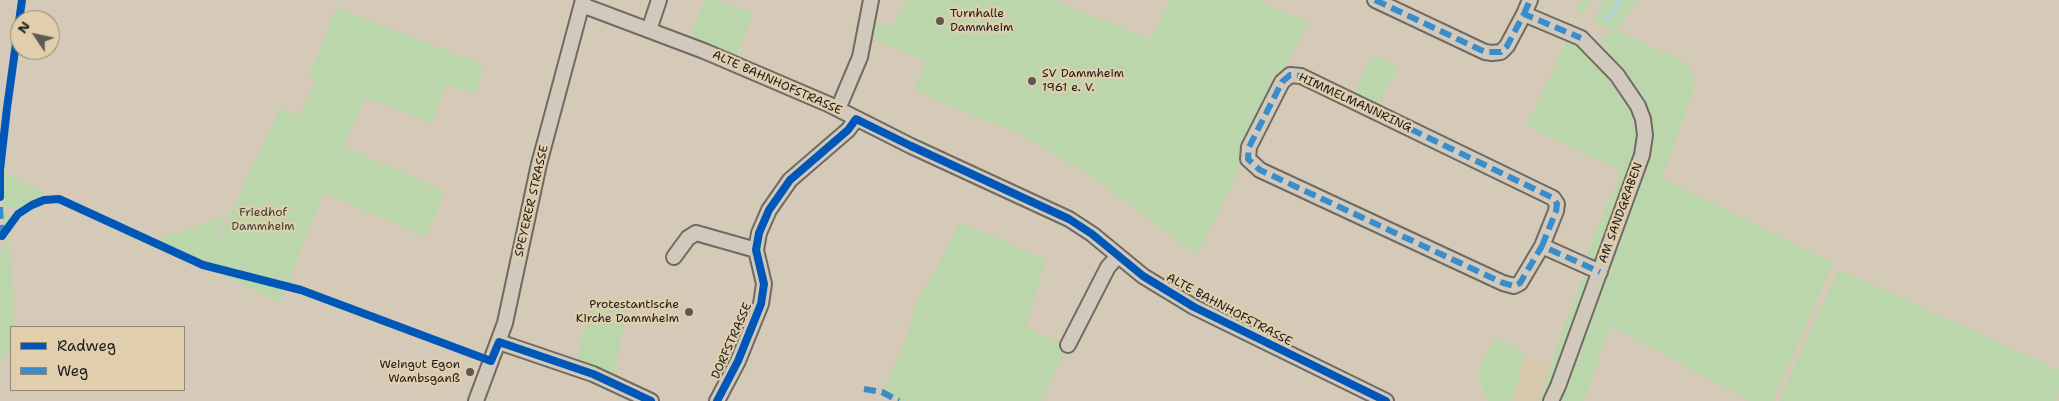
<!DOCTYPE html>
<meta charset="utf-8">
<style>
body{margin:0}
#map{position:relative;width:2059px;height:401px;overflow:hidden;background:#d5cab8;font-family:"Shantell Sans",sans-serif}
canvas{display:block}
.legend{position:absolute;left:10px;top:326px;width:175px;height:65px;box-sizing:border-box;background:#e1ceac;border:1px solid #928772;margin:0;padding:6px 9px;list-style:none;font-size:15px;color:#1c1c1c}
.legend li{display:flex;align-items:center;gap:10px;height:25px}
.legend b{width:25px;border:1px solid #928772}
.north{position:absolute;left:10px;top:10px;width:50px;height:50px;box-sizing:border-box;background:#e1ceac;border:1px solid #928772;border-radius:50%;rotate:304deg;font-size:14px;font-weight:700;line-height:20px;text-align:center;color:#1c1c1c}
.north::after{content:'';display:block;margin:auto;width:18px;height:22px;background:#5d5953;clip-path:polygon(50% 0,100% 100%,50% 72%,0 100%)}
</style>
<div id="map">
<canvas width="2059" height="401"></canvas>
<ul class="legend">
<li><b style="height:6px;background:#0057b8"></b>Radweg</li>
<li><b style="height:6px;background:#388dca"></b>Weg</li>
</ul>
<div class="north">N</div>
</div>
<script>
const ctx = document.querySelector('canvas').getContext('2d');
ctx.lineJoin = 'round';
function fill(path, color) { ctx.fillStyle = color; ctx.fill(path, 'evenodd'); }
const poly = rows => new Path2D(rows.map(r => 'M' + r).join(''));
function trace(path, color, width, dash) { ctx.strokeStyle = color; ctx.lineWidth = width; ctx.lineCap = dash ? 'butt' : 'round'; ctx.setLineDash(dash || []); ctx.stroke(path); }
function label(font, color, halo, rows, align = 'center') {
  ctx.font = font + ' "Shantell Sans",sans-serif'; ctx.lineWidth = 4.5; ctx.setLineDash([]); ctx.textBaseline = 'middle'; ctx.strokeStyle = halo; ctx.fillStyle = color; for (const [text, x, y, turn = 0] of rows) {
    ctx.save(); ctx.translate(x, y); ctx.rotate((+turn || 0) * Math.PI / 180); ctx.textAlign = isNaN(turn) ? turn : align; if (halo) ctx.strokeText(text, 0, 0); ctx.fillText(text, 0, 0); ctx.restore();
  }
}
const built = poly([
 [1525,358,1551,366,1539,401,1518,401,1511,399]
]);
const green = poly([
 [704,0,713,0,754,12,736,58,691,36],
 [905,0,1055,0,1151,40,1171,0,1258,0,1309,22,1265,107,1220,211,1196,254,1092,177,1025,137,914,90,926,61,875,41,877,22,892,27],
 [1581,0,1591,0,1585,13,1577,9],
 [1603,0,1636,0,1632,9,1616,30,1681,60,1693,71,1695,85,1662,179,1833,263,1773,401,1750,401,1611,326,1584,401,1560,401,1652,153,1654,128,1646,101,1630,77,1601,43,1602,39,1615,30,1593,24],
 [336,7,484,65,476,95,446,84,432,123,366,98,343,146,445,191,426,237,324,193,280,303,154,241,226,215,216,235,220,237,280,108,299,115,316,80,309,77],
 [1567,40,1595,60,1610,80,1629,107,1637,136,1627,174,1595,260,1586,257,1621,171,1526,126],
 [1372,55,1398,67,1379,105,1354,93],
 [0,170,45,192,21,210,8,208,4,205],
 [2,211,14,216,4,230],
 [959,222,1046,259,1026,327,1068,345,1041,401,899,401,882,392,908,334,915,304,943,255],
 [8,235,14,297,14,319,13,327,11,327,11,346,0,362,0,255],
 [1839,269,2059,370,2059,393,2055,401,1779,401],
 [1584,274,1587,284,1552,380,1542,401,1539,401,1564,325],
 [593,297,628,305,614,376,576,362],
 [1495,337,1526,353,1512,401,1487,401,1478,372]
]);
const stream = poly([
 [1605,20,1614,11,1619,0]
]);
const minor = poly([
 [1375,0,1485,52,1492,53,1501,52,1507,46,1524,14,1581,38,1617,75,1638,106,1643,119,1645,135,1642,155,1558,386,1551,401],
 [582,5,704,51,828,104,911,146,1069,219,1092,234,1143,276,1194,307,1386,401],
 [1524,14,1530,0],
 [649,30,659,0],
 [838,109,860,57,871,0],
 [1542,246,1556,211,1557,204,1553,198,1301,76,1290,75,1282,82,1249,147,1248,159,1260,170,1503,283,1514,286,1520,283,1542,246,1600,272],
 [674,257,688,238,696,233,756,250],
 [499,342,593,374,651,401],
 [1068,345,1108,267,1118,256],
 [476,401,505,323,539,164,583,0],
 [717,401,738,361,761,304,764,284,756,250,759,233,769,210,790,180,848,130,856,119]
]);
const quiet = poly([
 [1375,0,1485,52,1501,52,1507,46,1524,14,1581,38],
 [1524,14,1530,0],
 [0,207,2,236],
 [1542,246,1556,211,1557,204,1553,198,1301,76,1290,75,1282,82,1249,147,1248,159,1260,170,1503,283,1514,286,1520,283,1542,246,1600,272],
 [864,389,882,392,899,401]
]);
const cycleway = poly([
 [0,197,0,170,7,108,22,0],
 [2,236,18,214,32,205,44,200,59,199,203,265,301,290,491,361,499,342,593,374,651,401],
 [717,401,738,361,761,304,764,284,756,250,759,233,769,210,790,180,848,130,856,119,911,146,1069,219,1092,234,1143,276,1194,307,1386,401]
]);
const markers = [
 [940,21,5,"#5d5953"],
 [1032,81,5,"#5d5953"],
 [689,312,5,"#5d5953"],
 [470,372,5,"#5d5953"]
];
const poiNames = [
 ["Turnhalle",950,14],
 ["Dammheim",950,28],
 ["SV Dammheim",1042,74],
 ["1961 e. V.",1042,88],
 ["Protestantische",679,305,"right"],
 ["Kirche Dammheim",679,319,"right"],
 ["Weingut Egon",460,365,"right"],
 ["Wambsganß",460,379,"right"]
];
const streetNames = [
 ["ALTE BAHNHOFSTRASSE",777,83,24],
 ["HIMMELMANNRING",1355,103,25],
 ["SPEYERER STRASSE",532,201,-77],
 ["AM SANDGRABEN",1621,213,-70],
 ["ALTE BAHNHOFSTRASSE",1229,310,28],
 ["DORFSTRASSE",732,341,-66]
];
const parkNames = [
 ["Friedhof",263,213],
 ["Dammheim",263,227]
];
fill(built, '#d9c7ab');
fill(green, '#bcd6ac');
trace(stream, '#aed1e8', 3);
trace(minor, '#6f6a62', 18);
trace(minor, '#d1c9bc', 14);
trace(quiet, '#388dca', 6, [12, 6]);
trace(cycleway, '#0057b8', 8);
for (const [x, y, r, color] of markers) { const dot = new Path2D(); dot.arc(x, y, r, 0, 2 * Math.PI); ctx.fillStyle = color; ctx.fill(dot); trace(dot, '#e1ceac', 2); }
label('12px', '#1c1c1c', '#e1ceac', poiNames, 'left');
label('12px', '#1c1c1c', '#e1ceac', streetNames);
label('12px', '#384337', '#e1ceac', parkNames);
</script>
